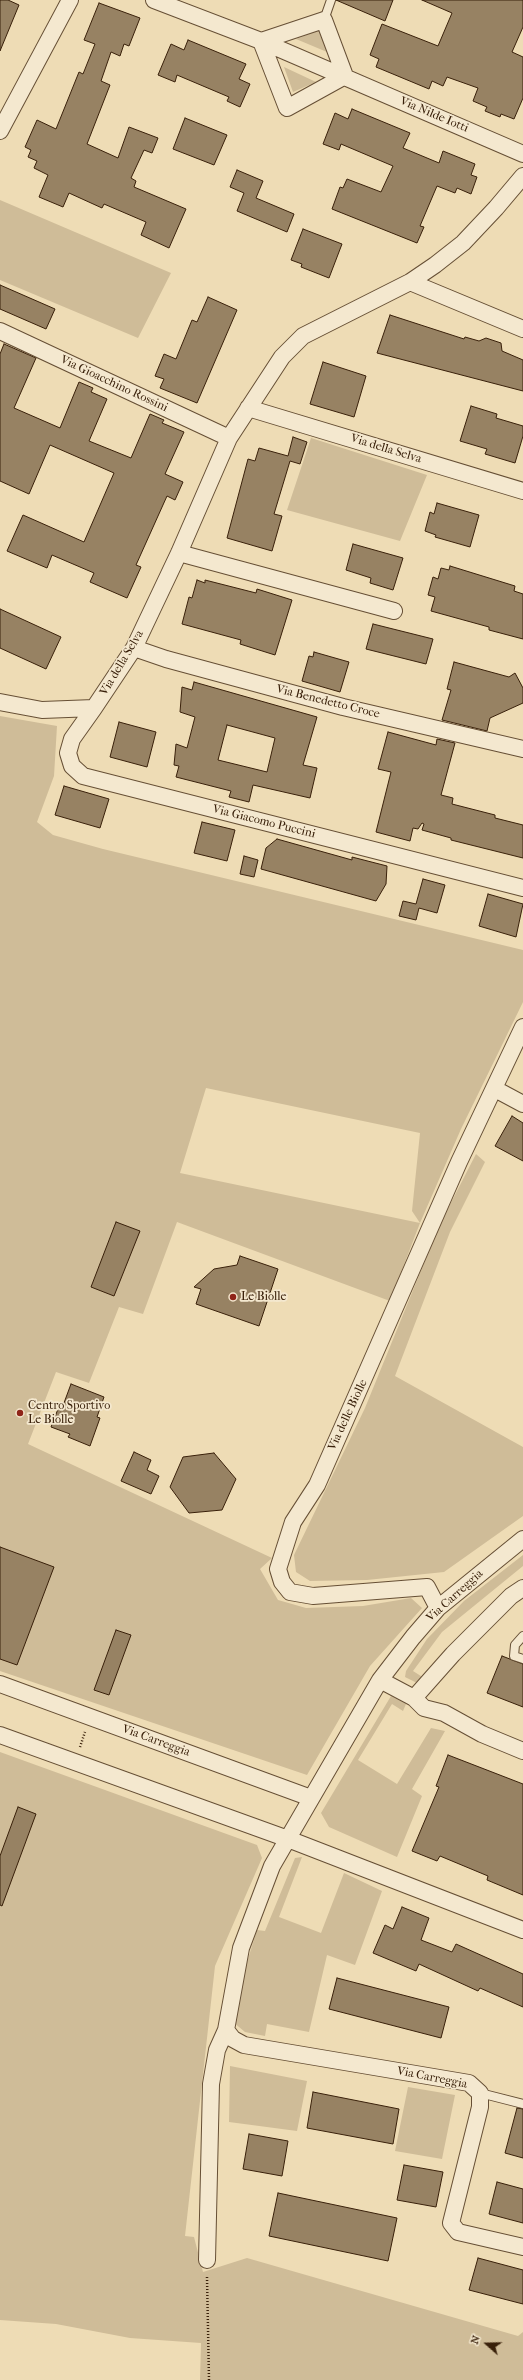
<!DOCTYPE html>
<style>
body{margin:0}
#map{position:relative;width:523px;height:2380px;overflow:hidden;background:#eedcb5;font-family:"IM FELL French Canon",serif}
canvas{display:block}
.north{position:absolute;left:467px;top:2324px;width:40px;height:40px;-webkit-text-stroke:3px #f4e8cf;paint-order:stroke;rotate:290deg;font-size:11px;font-weight:700;line-height:16px;text-align:center;color:#39200a}
.north::after{content:'';display:block;margin:auto;width:14px;height:18px;background:#39200a;clip-path:polygon(50% 0,100% 100%,50% 72%,0 100%)}
</style>
<div id="map">
<canvas width="523" height="2380"></canvas>
<div class="north">N</div>
</div>
<script>
const ctx = document.querySelector('canvas').getContext('2d');
ctx.lineJoin = 'round';
function fill(path, color) { ctx.fillStyle = color; ctx.fill(path, 'evenodd'); }
const poly = rows => new Path2D(rows.map(r => 'M' + r).join(''));
function trace(path, color, width, dash) { ctx.strokeStyle = color; ctx.lineWidth = width; ctx.lineCap = dash ? 'butt' : 'round'; ctx.setLineDash(dash || []); ctx.stroke(path); }
function label(font, color, halo, rows, align = 'center') {
  ctx.font = font + ' "IM FELL French Canon",serif'; ctx.lineWidth = 3.5; ctx.setLineDash([]); ctx.textBaseline = 'middle'; ctx.strokeStyle = halo; ctx.fillStyle = color; for (const [text, x, y, turn = 0] of rows) {
    ctx.save(); ctx.translate(x, y); ctx.rotate((+turn || 0) * Math.PI / 180); ctx.textAlign = isNaN(turn) ? turn : align; if (halo) ctx.strokeText(text, 0, 0); ctx.fillText(text, 0, 0); ctx.restore();
  }
}
const green = poly([
 [320,30,327,52,296,39],
 [284,67,316,82,293,92],
 [0,200,171,273,138,338,0,280],
 [311,438,427,475,400,541,287,510],
 [0,716,57,726,54,776,37,822,53,835,103,849,523,950,523,1002,461,1129,420,1223,390,1301,177,1222,143,1314,119,1307,89,1383,56,1372,28,1444,272,1558,260,1569,278,1600,306,1608,363,1606,411,1598,422,1608,370,1666,307,1775,0,1671],
 [206,1088,420,1133,412,1211,420,1223,180,1173],
 [476,1154,485,1162,450,1232,395,1376,523,1447,523,1516,444,1572,367,1580,310,1581,296,1572,294,1555,365,1408,440,1224],
 [523,1555,523,1566,442,1632,413,1671,424,1678,419,1684,405,1677,406,1671,427,1639,464,1601],
 [391,1696,406,1704,403,1711,392,1704,358,1760,397,1784,431,1728,445,1731,412,1789,422,1796,397,1857,329,1827,321,1813],
 [0,1752,257,1845,262,1858,215,1966,185,2236,194,2237,203,2272,247,2258,518,2336,523,2332,523,2380,200,2380,201,2343,130,2338,56,2324,0,2320],
 [302,1857,279,1917,321,1933,344,1873,382,1891,355,1965,327,1955,309,2032,267,2024,265,2036,245,2032,233,2022,238,1991,257,1930,265,1931,295,1858],
 [230,2066,307,2081,297,2131,229,2122],
 [408,2087,455,2095,442,2159,395,2151]
]);
const building = poly([
 [0,0,8,0,19,5,0,51,0,0],
 [336,0,393,0,385,21,336,0],
 [422,0,523,0,523,27,512,52,523,57,523,98,514,119,501,114,500,117,485,111,487,107,473,101,478,88,447,77,443,86,432,81,429,89,376,67,379,59,370,55,382,24,438,46,452,13,422,0],
 [99,3,140,18,129,46,124,44,120,56,111,52,101,81,110,85,87,144,118,158,129,127,158,138,152,153,144,150,131,178,136,181,134,187,186,209,169,248,141,235,146,222,104,204,102,208,69,193,63,207,39,197,48,175,34,168,37,161,28,157,31,150,25,147,37,120,56,129,79,72,83,74,95,44,84,40,99,3],
 [188,40,246,64,239,79,250,84,240,107,227,101,229,97,177,75,175,82,158,75,171,44,184,50,188,40],
 [352,109,410,133,403,148,439,163,443,151,475,164,471,175,477,177,471,194,457,188,455,193,437,186,420,226,424,227,417,243,332,209,340,187,343,188,347,179,381,192,393,166,341,144,339,150,323,144,335,113,348,119,352,109],
 [185,118,227,135,214,165,173,149,185,118],
 [237,170,263,181,256,198,294,214,287,232,237,211,244,193,230,187,237,170],
 [303,229,342,244,329,278,301,267,302,264,291,260,303,229],
 [0,285,55,309,46,329,0,309,0,285],
 [208,297,237,310,197,403,160,388,164,379,155,376,164,354,176,359,192,320,197,322,208,297],
 [390,315,464,339,465,337,479,341,486,338,501,343,502,351,523,360,523,391,377,353,390,315],
 [4,344,36,358,14,408,60,428,79,382,93,388,91,392,107,399,89,441,131,458,150,414,164,420,162,423,184,432,165,474,183,482,175,500,167,496,136,565,141,567,127,598,90,582,94,573,52,555,47,568,7,551,23,515,84,542,114,473,50,445,29,494,0,481,0,354,4,344],
 [323,362,366,376,354,417,310,404,323,362],
 [471,406,497,414,496,418,523,426,523,436,515,463,485,454,487,449,460,441,471,406],
 [293,437,307,442,300,464,290,461,274,514,282,516,272,551,227,538,248,459,255,461,259,448,288,456,293,437],
 [437,503,479,515,470,547,435,537,436,535,425,531,430,512,434,514,437,503],
 [353,544,403,558,393,590,370,583,371,578,346,570,353,544],
 [450,566,515,586,514,591,523,594,523,639,489,630,489,627,431,611,435,597,428,595,433,577,438,579,441,568,449,570,450,566],
 [197,580,205,583,205,580,256,593,257,589,292,600,275,655,240,644,241,640,182,624,189,597,192,598,197,580],
 [0,609,61,637,46,669,0,648,0,609],
 [373,624,433,639,426,664,366,649,373,624],
 [314,652,349,662,340,692,302,681,309,656,313,657,314,652],
 [454,662,509,677,515,673,523,688,523,703,490,718,487,731,442,720,451,690,447,689,454,662],
 [194,682,317,717,303,765,317,768,310,798,253,785,249,802,229,797,231,791,176,777,179,766,174,765,176,744,187,748,195,717,180,712,182,687,192,690,194,682],
 [227,725,275,738,267,772,218,760,227,725],
 [119,722,156,732,147,767,110,757,119,722],
 [388,732,436,745,437,739,455,743,441,795,453,798,452,804,495,815,495,818,523,825,523,858,451,840,451,838,422,830,424,824,422,823,418,829,413,828,410,841,376,832,391,772,378,769,388,732],
 [64,786,109,799,100,828,55,815,64,786],
 [202,822,235,830,227,861,194,853,202,822],
 [277,839,352,860,352,857,387,866,386,884,376,901,261,869,266,848,277,839],
 [244,856,258,860,254,877,240,874,244,856],
 [423,879,445,885,437,913,419,908,416,920,399,916,403,901,416,904,423,879],
 [488,894,523,904,516,937,479,926,488,894],
 [512,1116,523,1123,523,1161,495,1146,512,1116],
 [116,1222,140,1231,114,1296,91,1287,116,1222],
 [240,1256,278,1269,259,1326,196,1304,201,1289,194,1287,214,1269,237,1265,240,1256],
 [71,1384,104,1397,97,1417,100,1418,90,1446,68,1437,70,1434,51,1427,58,1409,61,1411,71,1384],
 [134,1452,151,1460,147,1470,159,1476,151,1494,121,1481,134,1452],
 [214,1453,236,1479,222,1510,189,1513,170,1487,183,1457,214,1453],
 [0,1547,54,1567,17,1665,0,1659,0,1547],
 [116,1630,131,1635,109,1695,94,1690,116,1630],
 [502,1656,523,1664,523,1707,487,1693,502,1656],
 [448,1755,523,1784,523,1895,487,1880,488,1876,440,1856,437,1861,412,1851,439,1787,436,1786,448,1755],
 [18,1807,36,1814,2,1906,0,1905,0,1856,18,1807],
 [402,1907,429,1918,421,1940,452,1952,456,1944,523,1974,523,2007,480,1988,478,1991,419,1964,416,1971,373,1953,385,1925,393,1929,402,1907],
 [337,1978,449,2007,441,2038,329,2009,337,1978],
 [313,2092,399,2109,393,2144,307,2128,313,2092],
 [517,2108,523,2109,523,2158,505,2153,517,2108],
 [249,2134,288,2141,282,2176,243,2169,249,2134],
 [404,2165,443,2172,436,2207,397,2200,404,2165],
 [497,2182,523,2189,523,2223,489,2214,497,2182],
 [278,2193,397,2218,388,2261,269,2236,278,2193],
 [478,2258,523,2270,523,2304,469,2290,478,2258]
]);
const path = poly([
 [80,1747,85,1732],
 [207,2277,209,2380]
]);
const service = poly([
 [324,20,331,0],
 [523,1636,515,1645,514,1656,523,1659],
 [480,2093,523,2104]
]);
const minor = poly([
 [154,0,261,41,523,154],
 [324,20,345,76,287,108,261,41,324,20],
 [0,131,70,0],
 [410,282,523,329],
 [0,331,229,438],
 [248,408,523,491],
 [179,553,394,611],
 [134,648,166,659,343,707,523,749],
 [0,702,42,710,94,708,134,648,179,553,229,438,282,357,303,336,410,282,435,265,463,243,496,208,523,176],
 [94,708,72,739,68,753,72,766,83,776,523,888],
 [495,1089,523,1104],
 [523,1539,438,1608,413,1637,380,1680,272,1866,241,1948,226,2030,233,2039,244,2045,469,2083,480,2093,480,2107,451,2223,458,2232,523,2247],
 [438,1608,427,1587,313,1596,290,1592,282,1582,278,1569,293,1522,317,1485,459,1162,523,1027],
 [380,1680,414,1698,424,1708,444,1713,482,1734,523,1751],
 [0,1684,311,1798],
 [414,1698,453,1654,511,1596,523,1588],
 [0,1735,288,1839,523,1930],
 [207,2260,211,2084,217,2050,226,2030]
]);
const markers = [
 [233,1297,4,"#8f2418"],
 [20,1413,4,"#8f2418"]
];
const streetNames = [
 ["Via Nilde Iotti",434,115,23],
 ["Via Gioacchino Rossini",114,384,25],
 ["Via della Selva",386,449,17],
 ["Via della Selva",122,663,-59],
 ["Via Benedetto Croce",328,702,14],
 ["Via Giacomo Puccini",264,822,14],
 ["Via delle Biolle",348,1415,-65],
 ["Via Carreggia",455,1596,-42],
 ["Via Carreggia",156,1741,20],
 ["Via Carreggia",432,2078,11]
];
const poiNames = [
 ["Le Biolle",241,1297],
 ["Centro Sportivo",28,1406],
 ["Le Biolle",28,1420]
];
fill(green, '#cfbc98');
fill(building, '#978263');
trace(building, '#39200a', 1);
trace(service, '#664f35', 10);
trace(minor, '#664f35', 18);
trace(path, '#39200a', 2.5, [1, 2]);
trace(service, '#f4e8cf', 8);
trace(minor, '#f4e8cf', 16);
for (const [x, y, r, color] of markers) { const dot = new Path2D(); dot.arc(x, y, r, 0, 2 * Math.PI); ctx.fillStyle = color; ctx.fill(dot); trace(dot, '#f4e8cf', 1.5); }
label('12px', '#39200a', '#f4e8cf', streetNames);
label('12px', '#39200a', '#f4e8cf', poiNames, 'left');
</script>
